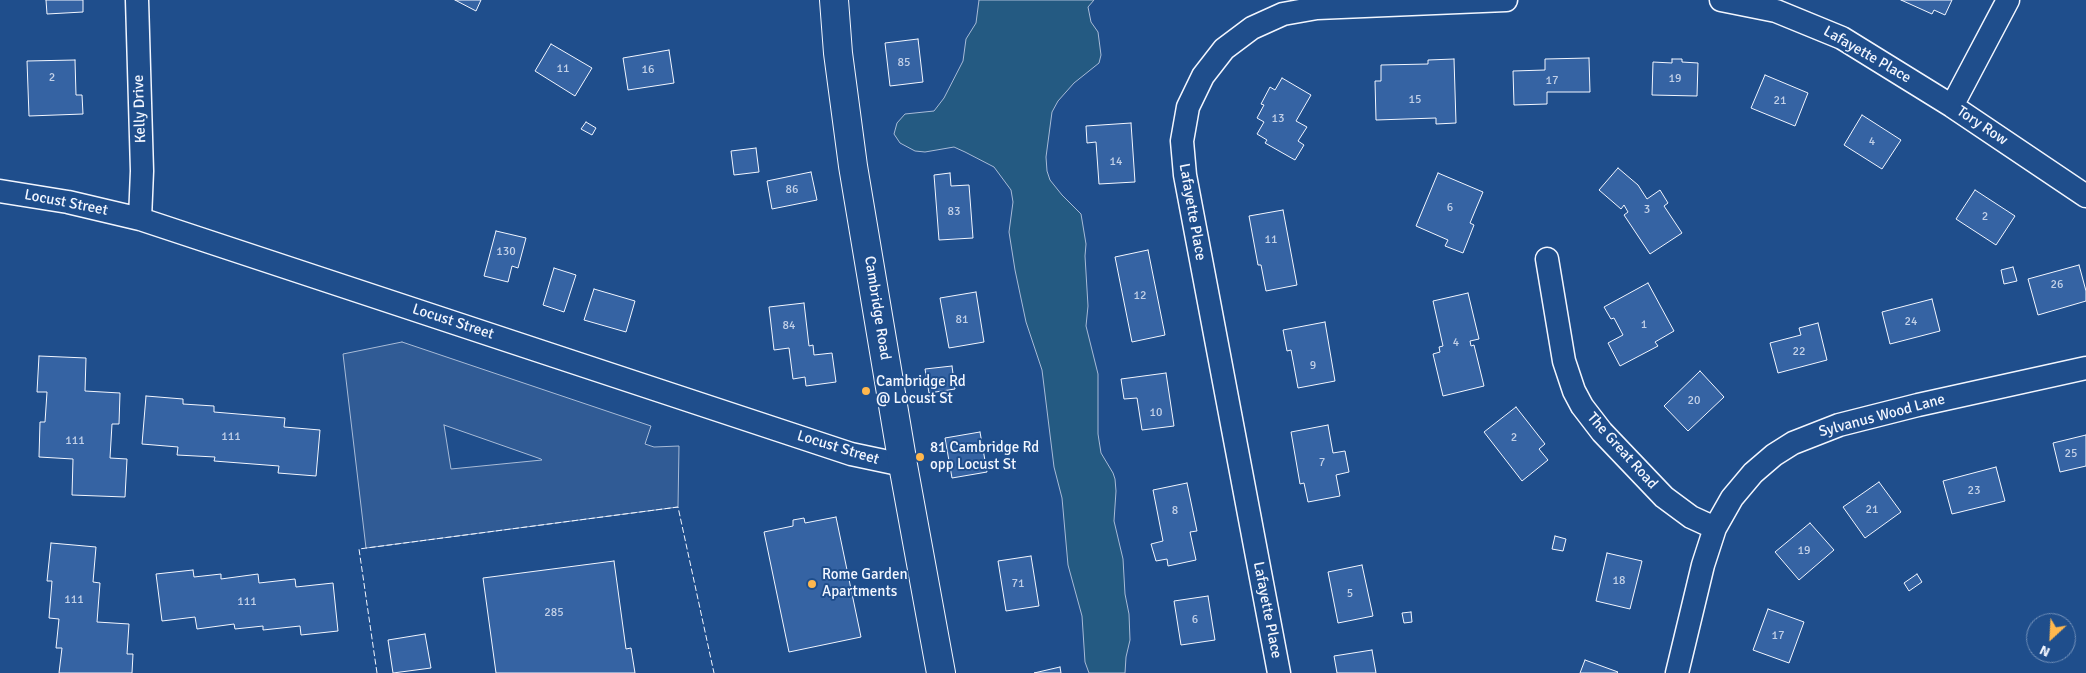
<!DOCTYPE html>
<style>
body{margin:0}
#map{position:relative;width:2086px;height:673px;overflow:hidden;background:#1f4e8c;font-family:Signika,sans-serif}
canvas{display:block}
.north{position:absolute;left:2026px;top:613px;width:50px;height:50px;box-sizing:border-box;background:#1f4e8c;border:1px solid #7391ba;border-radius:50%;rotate:205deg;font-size:14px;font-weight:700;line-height:20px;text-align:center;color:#f2f6ff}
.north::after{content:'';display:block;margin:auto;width:18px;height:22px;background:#ffb74d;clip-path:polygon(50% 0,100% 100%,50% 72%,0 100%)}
</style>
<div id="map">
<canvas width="2086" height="673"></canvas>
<div class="north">N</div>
</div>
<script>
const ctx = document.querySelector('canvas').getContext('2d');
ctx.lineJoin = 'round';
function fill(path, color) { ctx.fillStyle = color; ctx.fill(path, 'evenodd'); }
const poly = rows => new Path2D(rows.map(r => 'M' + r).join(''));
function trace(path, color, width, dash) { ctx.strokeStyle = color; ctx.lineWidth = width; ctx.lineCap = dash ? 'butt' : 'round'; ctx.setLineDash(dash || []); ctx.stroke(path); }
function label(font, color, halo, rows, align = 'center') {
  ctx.font = font + ' Signika,sans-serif'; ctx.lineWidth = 4; ctx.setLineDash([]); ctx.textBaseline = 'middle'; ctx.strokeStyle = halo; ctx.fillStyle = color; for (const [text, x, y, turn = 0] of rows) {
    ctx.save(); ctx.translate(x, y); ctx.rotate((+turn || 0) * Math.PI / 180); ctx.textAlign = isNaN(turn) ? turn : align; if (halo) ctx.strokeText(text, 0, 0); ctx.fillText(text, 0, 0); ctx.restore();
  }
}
const green = poly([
 [979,0,1094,0,1088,7,1091,22,1098,32,1101,55,1099,63,1074,83,1058,101,1052,112,1046,157,1047,171,1050,180,1062,195,1081,214,1086,244,1085,256,1088,306,1086,326,1098,374,1098,434,1101,453,1113,473,1115,479,1116,491,1114,521,1123,559,1125,594,1129,614,1130,640,1126,657,1125,673,1089,673,1085,662,1082,616,1068,565,1062,498,1054,467,1042,370,1026,322,1015,270,1009,232,1013,202,1011,190,994,167,965,152,954,147,925,152,915,151,900,143,894,134,897,123,905,114,934,111,944,98,963,61,966,39,976,23,979,0]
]);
const parking = poly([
 [402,342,651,426,645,444,654,447,679,446,678,507,366,548,343,354,402,342],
 [444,425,541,459,542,460,451,469,444,425]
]);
const building = poly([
 [46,0,83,0,83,12,47,14,46,0],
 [455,0,481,0,476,11,455,0],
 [1901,0,1952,0,1945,15,1934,10,1932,14,1901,0],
 [918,39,923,82,890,86,885,43,918,39],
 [551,44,592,68,575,96,535,71,551,44],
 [669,50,674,83,628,90,623,58,669,50],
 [1589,58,1590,92,1547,92,1547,104,1514,105,1513,71,1545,70,1545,59,1589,58],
 [1454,59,1456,123,1436,124,1436,118,1376,120,1375,81,1381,81,1381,65,1428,64,1428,60,1454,59],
 [1672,59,1682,59,1682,62,1698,63,1697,96,1652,95,1653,62,1672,63,1672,59],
 [75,60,76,95,82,95,83,114,29,116,27,61,75,60],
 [1765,75,1808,93,1795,126,1751,108,1765,75],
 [1282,78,1311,95,1296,121,1307,127,1298,141,1304,145,1295,160,1265,143,1267,140,1257,134,1264,122,1257,118,1264,105,1261,104,1270,87,1275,90,1282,78],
 [1862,115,1901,140,1882,169,1844,145,1862,115],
 [586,122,596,128,592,135,581,129,586,122],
 [1131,123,1135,182,1099,184,1096,142,1087,143,1086,126,1131,123],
 [756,148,759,172,734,175,731,151,756,148],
 [1618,168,1638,185,1647,199,1660,190,1668,203,1664,206,1682,233,1650,254,1624,215,1628,212,1624,205,1621,209,1599,190,1618,168],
 [811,172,817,200,772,209,767,181,811,172],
 [950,173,951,186,969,185,973,238,939,240,934,175,950,173],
 [1438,173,1483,192,1470,223,1474,225,1463,253,1445,246,1448,240,1416,226,1438,173],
 [1975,190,2015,216,1996,245,1956,219,1975,190],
 [1283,210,1297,285,1266,291,1261,265,1258,265,1249,216,1283,210],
 [496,231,526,238,518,268,512,266,508,282,484,276,496,231],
 [1148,250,1165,335,1132,342,1115,257,1148,250],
 [2079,265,2086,291,2086,301,2038,315,2028,279,2079,265],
 [2013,267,2017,281,2004,284,2001,270,2013,267],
 [554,268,576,275,564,312,543,305,554,268],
 [1648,283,1674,331,1655,342,1658,346,1620,366,1608,343,1623,335,1614,318,1611,319,1604,307,1648,283],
 [594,289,635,301,626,332,584,320,594,289],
 [976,292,984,342,949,348,940,298,976,292],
 [1468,293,1479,339,1470,341,1471,346,1474,345,1484,386,1443,396,1433,354,1440,352,1439,347,1443,346,1433,301,1468,293],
 [1932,299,1940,331,1890,344,1882,312,1932,299],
 [804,303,809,346,813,345,814,355,832,353,836,382,806,386,805,377,793,379,789,348,774,350,769,307,804,303],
 [1325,322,1335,381,1298,388,1291,350,1287,351,1283,330,1325,322],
 [1818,323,1827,360,1778,373,1770,343,1801,335,1799,328,1818,323],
 [39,356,86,358,85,391,120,393,119,424,112,424,110,458,127,459,125,497,72,495,73,459,39,457,40,422,45,422,47,392,37,392,39,356],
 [952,366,955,389,929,393,925,369,952,366],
 [1700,371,1724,397,1688,431,1664,406,1700,371],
 [1166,373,1174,426,1142,430,1137,398,1124,399,1121,379,1166,373],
 [146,396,183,399,183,404,214,406,214,412,285,418,284,427,320,430,316,476,278,473,279,466,214,461,215,457,177,455,178,447,142,444,146,396],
 [1516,407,1545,444,1539,449,1548,460,1522,481,1484,432,1516,407],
 [1328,425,1333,453,1345,451,1349,472,1336,475,1340,496,1308,502,1304,483,1300,484,1291,432,1328,425],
 [980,432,987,472,952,478,945,438,980,432],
 [2086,435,2086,466,2060,472,2053,443,2086,435],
 [1996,467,2005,501,1952,514,1943,481,1996,467],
 [1879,482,1901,512,1865,538,1843,507,1879,482],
 [1187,483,1197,531,1190,532,1196,560,1168,566,1167,559,1156,561,1151,544,1163,541,1153,490,1187,483],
 [836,517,861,637,789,652,764,532,793,526,793,520,804,518,805,523,836,517],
 [1810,523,1834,550,1799,580,1775,552,1810,523],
 [1555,536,1566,539,1563,551,1552,549,1555,536],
 [51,543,96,547,93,582,100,583,97,622,129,624,127,654,133,654,132,673,59,673,62,648,56,648,59,619,49,618,52,581,47,581,51,543],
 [1607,553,1642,561,1630,609,1596,601,1607,553],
 [1031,556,1039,606,1006,611,998,561,1031,556],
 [614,561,626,649,631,648,635,673,496,673,483,578,614,561],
 [1362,565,1373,616,1338,623,1328,572,1362,565],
 [193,570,194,577,221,574,221,579,258,574,259,583,295,579,296,587,333,583,338,631,301,635,300,626,263,630,263,626,235,629,234,624,197,629,195,617,162,621,156,574,193,570],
 [1917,574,1922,582,1909,591,1904,583,1917,574],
 [1208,596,1215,640,1181,645,1174,601,1208,596],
 [1768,609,1804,622,1789,663,1753,650,1768,609],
 [1411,612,1412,622,1404,623,1402,613,1411,612],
 [425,634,431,668,393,673,388,640,425,634],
 [1372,650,1376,673,1337,673,1334,656,1372,650],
 [1585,660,1618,672,1617,673,1580,673,1585,660],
 [1060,667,1061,673,1034,673,1060,667]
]);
const minor = poly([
 [137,0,142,171,140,219],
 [1721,0,1776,11,1842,38,1952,106,2086,196],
 [1952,106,2008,0],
 [0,191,68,202,140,219,851,454,903,465],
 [1547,259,1564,361,1574,391,1582,406,1602,432,1664,497,1691,517,1715,528],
 [1279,673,1185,175,1182,141,1188,107,1203,76,1224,49,1252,28,1283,14,1317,8,1506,0],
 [1677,673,1703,565,1715,528,1732,498,1753,473,1774,455,1793,443,1839,425,1918,405,2086,368]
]);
const trunk = poly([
 [834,0,838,53,853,166,903,465,941,673]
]);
const fence = poly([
 [377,673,359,549,678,507,714,673]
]);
const markers = [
 [866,391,5,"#ffb74d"],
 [920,457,5,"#ffb74d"],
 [812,584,5,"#ffb74d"]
];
const numberNames = [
 ["85",904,63],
 ["11",563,69],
 ["16",648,70],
 ["2",52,78],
 ["19",1675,79],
 ["17",1552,81],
 ["15",1415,100],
 ["21",1780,101],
 ["13",1278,119],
 ["4",1872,142],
 ["14",1116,162],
 ["86",792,190],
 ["6",1450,208],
 ["3",1647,210],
 ["83",954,212],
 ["2",1985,217],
 ["11",1271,240],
 ["130",506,252],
 ["26",2057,285],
 ["12",1140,296],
 ["81",962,320],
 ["24",1911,322],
 ["1",1644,325],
 ["84",789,326],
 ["4",1456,343],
 ["22",1799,352],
 ["9",1313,366],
 ["20",1694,401],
 ["10",1156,413],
 ["111",231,437],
 ["2",1514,438],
 ["111",75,441],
 ["25",2071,454],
 ["7",1322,463],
 ["23",1974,491],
 ["21",1872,510],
 ["8",1175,511],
 ["19",1804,551],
 ["18",1619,581],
 ["71",1018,584],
 ["5",1350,594],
 ["111",74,600],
 ["111",247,602],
 ["285",554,613],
 ["6",1195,620],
 ["17",1778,636]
];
const streetNames = [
 ["Lafayette Place",1867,55,30],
 ["Kelly Drive",140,109,-92],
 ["Tory Row",1982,126,34],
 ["Locust Street",66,203,11],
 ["Lafayette Place",1192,212,80],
 ["Cambridge Road",877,308,81],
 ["Locust Street",453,322,18],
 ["Sylvanus Wood Lane",1882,416,-15],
 ["Locust Street",838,448,17],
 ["The Great Road",1622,451,48],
 ["Lafayette Place",1267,610,79]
];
const poiNames = [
 ["Cambridge Rd",876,382],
 ["@ Locust St",876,399],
 ["81 Cambridge Rd",930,448],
 ["opp Locust St",930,465],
 ["Rome Garden",822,575],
 ["Apartments",822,592]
];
fill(green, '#245a82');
trace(green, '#a8bbd7', 1);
fill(parking, '#305b95');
trace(parking, '#a8bbd7', 1);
fill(building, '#3563a3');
trace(building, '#f2f6ff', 1);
trace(minor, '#f2f6ff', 25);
trace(trunk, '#f2f6ff', 30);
trace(minor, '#1f4e8c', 22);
trace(trunk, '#1f4e8c', 28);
trace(fence, '#f2f6ff', 1, [6, 2.5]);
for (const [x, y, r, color] of markers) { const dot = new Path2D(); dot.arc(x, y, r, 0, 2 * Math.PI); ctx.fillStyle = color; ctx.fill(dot); trace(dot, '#1f4e8c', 2); }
label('12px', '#c3d1e8', null, numberNames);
label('15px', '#f2f6ff', '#1f4e8c', streetNames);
label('15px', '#f2f6ff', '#1f4e8c', poiNames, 'left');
</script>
